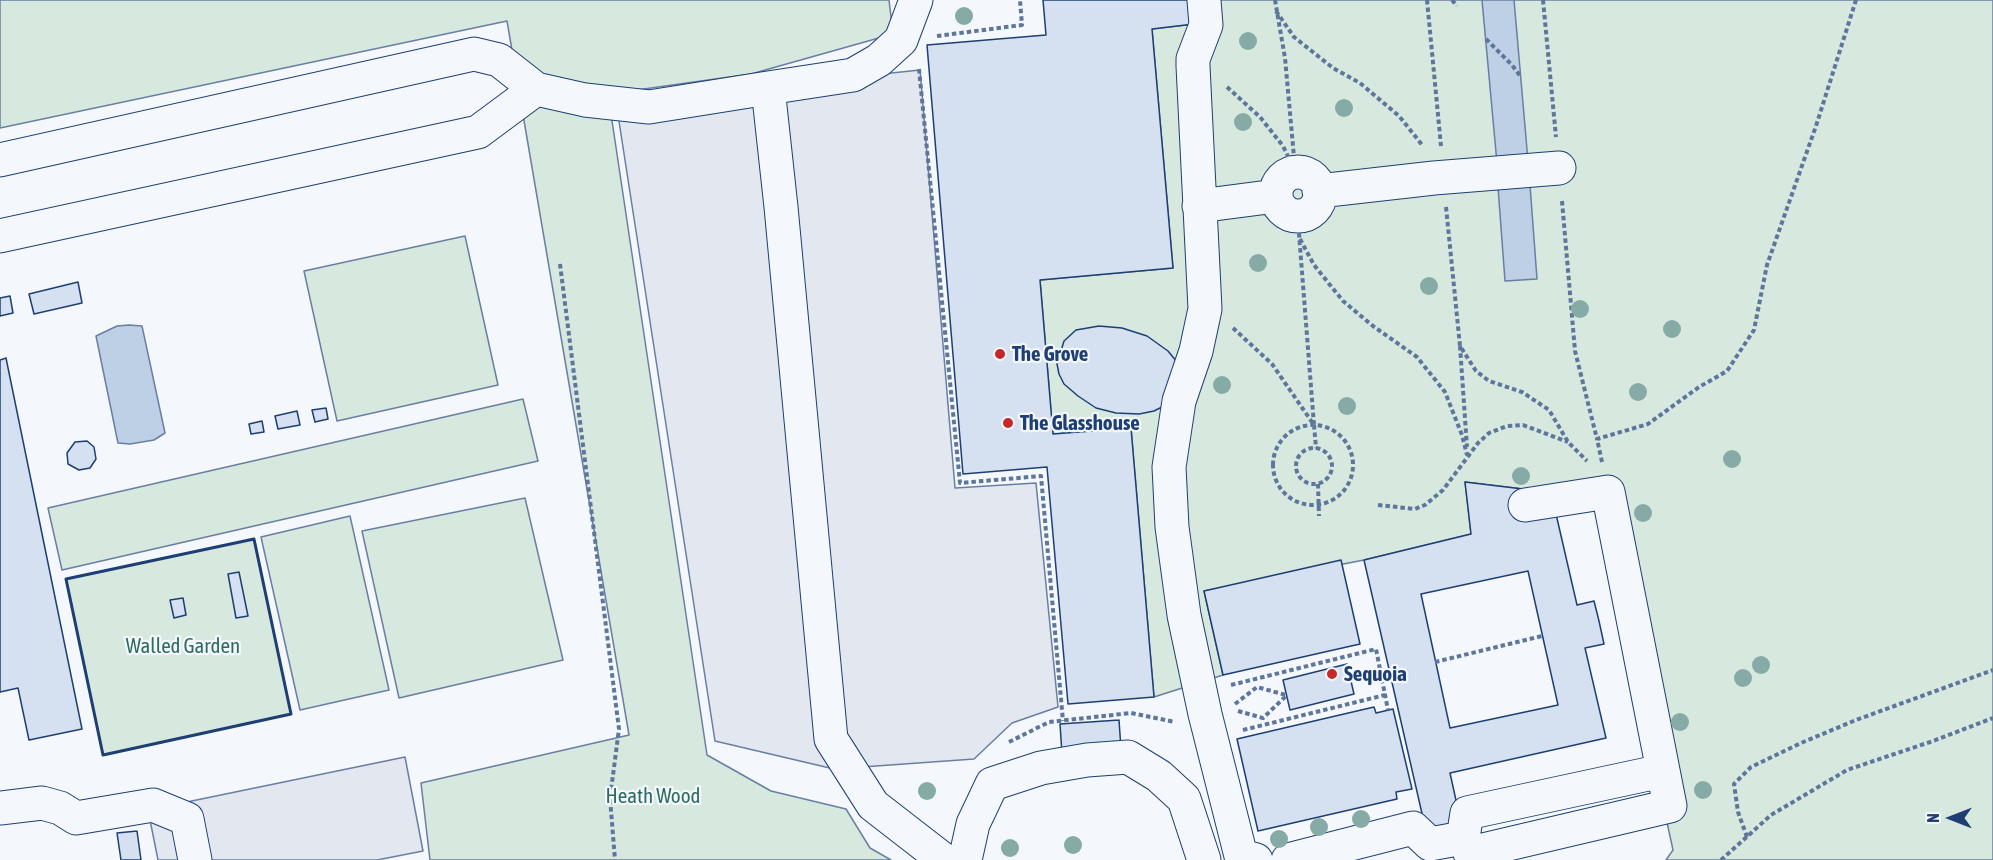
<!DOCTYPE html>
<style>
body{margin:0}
#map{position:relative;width:1993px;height:860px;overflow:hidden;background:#f4f7fb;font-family:"Asap Condensed",sans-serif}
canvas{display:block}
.north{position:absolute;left:1921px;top:788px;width:60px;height:60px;-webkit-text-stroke:4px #f4f7fb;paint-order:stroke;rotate:270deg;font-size:16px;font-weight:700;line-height:24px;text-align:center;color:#1d3f73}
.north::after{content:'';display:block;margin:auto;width:21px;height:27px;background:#1d3f73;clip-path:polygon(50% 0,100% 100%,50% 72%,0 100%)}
</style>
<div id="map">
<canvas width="1993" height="860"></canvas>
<div class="north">N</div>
</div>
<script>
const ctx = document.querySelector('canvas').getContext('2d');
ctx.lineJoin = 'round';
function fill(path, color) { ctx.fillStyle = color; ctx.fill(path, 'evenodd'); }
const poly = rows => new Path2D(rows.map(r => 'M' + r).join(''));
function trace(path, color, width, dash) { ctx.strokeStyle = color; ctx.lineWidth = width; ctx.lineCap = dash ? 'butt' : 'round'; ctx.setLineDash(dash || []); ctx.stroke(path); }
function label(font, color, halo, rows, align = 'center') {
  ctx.font = font + ' "Asap Condensed",sans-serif'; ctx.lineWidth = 4.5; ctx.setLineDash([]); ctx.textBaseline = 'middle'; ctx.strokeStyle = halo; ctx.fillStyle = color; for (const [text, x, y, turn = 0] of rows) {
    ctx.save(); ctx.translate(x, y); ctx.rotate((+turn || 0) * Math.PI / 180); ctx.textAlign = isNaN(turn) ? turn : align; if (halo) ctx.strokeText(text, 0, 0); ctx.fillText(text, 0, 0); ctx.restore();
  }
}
const green = poly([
 [0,0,889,0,893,34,751,74,608,94,707,755,771,791,846,809,870,848,891,860,430,860,421,783,629,735,507,21,0,128,0,0],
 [1192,0,1993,0,1993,860,1666,860,1673,850,1599,508,1523,489,1465,482,1471,534,1364,560,1204,591,1223,675,1154,697,1131,428,1053,434,1040,280,1173,268,1152,29,1194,24,1192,0],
 [465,236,498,385,337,421,304,271,465,236],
 [523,399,538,461,62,570,48,508,523,399],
 [525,498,563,660,399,698,362,531,525,498],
 [350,516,389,690,300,710,261,537,350,516],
 [254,539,291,714,103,755,66,579,254,539]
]);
const parking = poly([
 [920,70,955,488,1036,483,1058,707,1012,723,974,759,834,769,715,741,616,102,920,70],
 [405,757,423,851,377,860,158,860,148,810,405,757]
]);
const water = poly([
 [1482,0,1514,0,1528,161,1497,163,1482,0],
 [1530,185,1537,279,1505,281,1498,187,1530,185],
 [129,325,142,326,165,433,154,440,130,444,118,443,96,336,117,326,129,325]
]);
const building = poly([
 [1043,0,1192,0,1194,24,1152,29,1173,268,1040,280,1053,434,1131,428,1154,697,1068,704,1047,467,963,474,927,45,1046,35,1043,0],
 [78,282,82,303,34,314,29,294,78,282],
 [10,296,13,313,0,316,0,298,10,296],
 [1099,326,1122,328,1147,336,1168,351,1177,362,1168,404,1154,411,1139,414,1116,413,1096,408,1078,396,1064,384,1059,374,1057,364,1064,341,1076,330,1099,326],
 [6,358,82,729,29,740,18,688,0,692,0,360,6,358],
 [326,408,328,419,315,422,312,410,326,408],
 [297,411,300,425,278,429,275,416,297,411],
 [262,421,264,432,251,434,249,424,262,421],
 [87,441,94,447,96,459,90,468,79,470,68,464,67,453,75,442,87,441],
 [1465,482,1523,489,1527,520,1556,514,1577,605,1594,601,1599,621,1604,644,1585,648,1606,738,1450,773,1461,823,1426,831,1364,560,1471,534,1465,482],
 [1528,571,1558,705,1450,728,1421,594,1528,571],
 [1341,560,1360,644,1223,675,1204,591,1341,560],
 [239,572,248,616,236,618,228,574,239,572],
 [183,598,186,615,174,618,170,600,183,598],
 [1347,664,1354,694,1290,710,1283,680,1347,664],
 [1374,707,1376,713,1393,709,1412,789,1396,792,1397,799,1258,831,1237,739,1374,707],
 [1119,720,1121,749,1062,754,1060,724,1119,720],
 [137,831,141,860,121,860,117,833,137,831]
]);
const path = poly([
 [1275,0,1285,58,1295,168],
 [1427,0,1441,146],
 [1452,0,1457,6],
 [1543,0,1556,137],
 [1276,11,1294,37,1333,68,1360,83,1399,116,1423,146],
 [937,36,1022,25,1020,0],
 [1486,39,1512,65,1521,77],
 [919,69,960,483,1041,476,1063,721],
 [1227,87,1260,117,1283,146,1294,169],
 [1562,201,1575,351,1597,439],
 [1446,207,1460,346,1476,371,1489,381,1522,392,1549,410,1568,442,1587,461],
 [1300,239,1314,265,1343,301,1373,326,1417,357,1445,392,1462,435,1467,455],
 [560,264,619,729,610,798,615,860],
 [1233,328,1272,364,1314,425,1298,221],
 [1460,346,1467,447],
 '1273 465a40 40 0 1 1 80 0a40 40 0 1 1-80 0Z',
 [1314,425,1316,448],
 '1296 466a18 18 0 1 1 36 0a18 18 0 1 1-36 0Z',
 [1602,462,1597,439,1648,424,1699,387,1727,371,1754,330,1767,265,1816,126,1856,0],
 [1318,484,1319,516],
 [1378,505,1415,509,1425,505,1443,490,1478,443,1489,433,1507,426,1523,425,1568,442],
 [1435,662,1542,636],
 [1381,675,1391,672],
 [1231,685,1376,649,1388,710],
 [1235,704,1257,687,1286,695],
 [1238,711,1263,718,1287,695],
 [1243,730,1385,695],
 [1009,742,1049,722,1131,713,1175,722],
 [1747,837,1738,812,1734,784,1751,767,1801,743,1856,720,1993,670],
 [1721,860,1771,815,1847,770,1933,741,1993,718]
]);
const minor = poly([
 [916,0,901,40,879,60,853,75,768,88,781,207,831,739,873,805,944,860],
 [1204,0,1206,25,1193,59,1193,66,1205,309,1196,351,1179,401,1169,467,1172,527,1184,615,1205,714,1241,856,1256,860],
 [0,160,474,54,499,60,536,89,585,100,649,107,768,88],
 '1276 194a22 22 0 1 1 44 0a22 22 0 1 1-44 0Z',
 [1319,191,1434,178,1559,168],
 [1199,206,1276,196],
 [0,236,478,132,536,89],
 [0,808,42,803,60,808,76,818,153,805,187,819,195,860],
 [1470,853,1670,806,1608,492,1525,505],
 [965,860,973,824,992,784,1041,768,1087,760,1128,757,1159,776,1184,799,1204,860],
 [1288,860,1413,828,1430,844,1463,838,1467,813,1662,771]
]);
const wall = poly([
 [254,539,291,714,103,755,66,579,254,539]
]);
const trees = [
 [964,16],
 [1248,41],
 [1344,108],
 [1243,122],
 [1258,263],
 [1429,286],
 [1580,309],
 [1672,329],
 [1222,385],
 [1638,392],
 [1347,406],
 [1732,459],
 [1521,476],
 [1643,513],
 [1761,665],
 [1743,678],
 [1680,722],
 [1703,790],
 [927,791],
 [1361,819],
 [1319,827],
 [1279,839],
 [1073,845],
 [1010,848]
];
const markers = [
 [1000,354,6,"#c62828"],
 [1008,423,6,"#c62828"],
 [1332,674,6,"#c62828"]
];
const poiNames = [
 ["The Grove",1012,354],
 ["The Glasshouse",1020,423],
 ["Sequoia",1344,674]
];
const parkNames = [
 ["Walled Garden",183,646],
 ["Heath Wood",653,796]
];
fill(green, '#d7e8df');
trace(green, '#687fa3', 1.5);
fill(parking, '#e3e8f0');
trace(parking, '#687fa3', 1.5);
fill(water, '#bed0e5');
trace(water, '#687fa3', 1.5);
fill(building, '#d5e0f0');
trace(building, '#1d3f73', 1.5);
trace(minor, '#1d3f73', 35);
trace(path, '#5e769c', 4, [4.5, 3]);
trace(minor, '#f4f7fb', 33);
trace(wall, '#1d3f73', 3);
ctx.fillStyle = '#86aba6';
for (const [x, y] of trees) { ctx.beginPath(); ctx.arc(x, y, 9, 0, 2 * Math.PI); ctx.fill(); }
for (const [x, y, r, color] of markers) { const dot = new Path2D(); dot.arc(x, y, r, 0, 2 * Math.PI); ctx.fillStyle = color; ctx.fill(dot); trace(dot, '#f4f7fb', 2); }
label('bold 21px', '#1d3f73', '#f4f7fb', poiNames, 'left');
label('21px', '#2c6c60', '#f4f7fb', parkNames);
</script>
